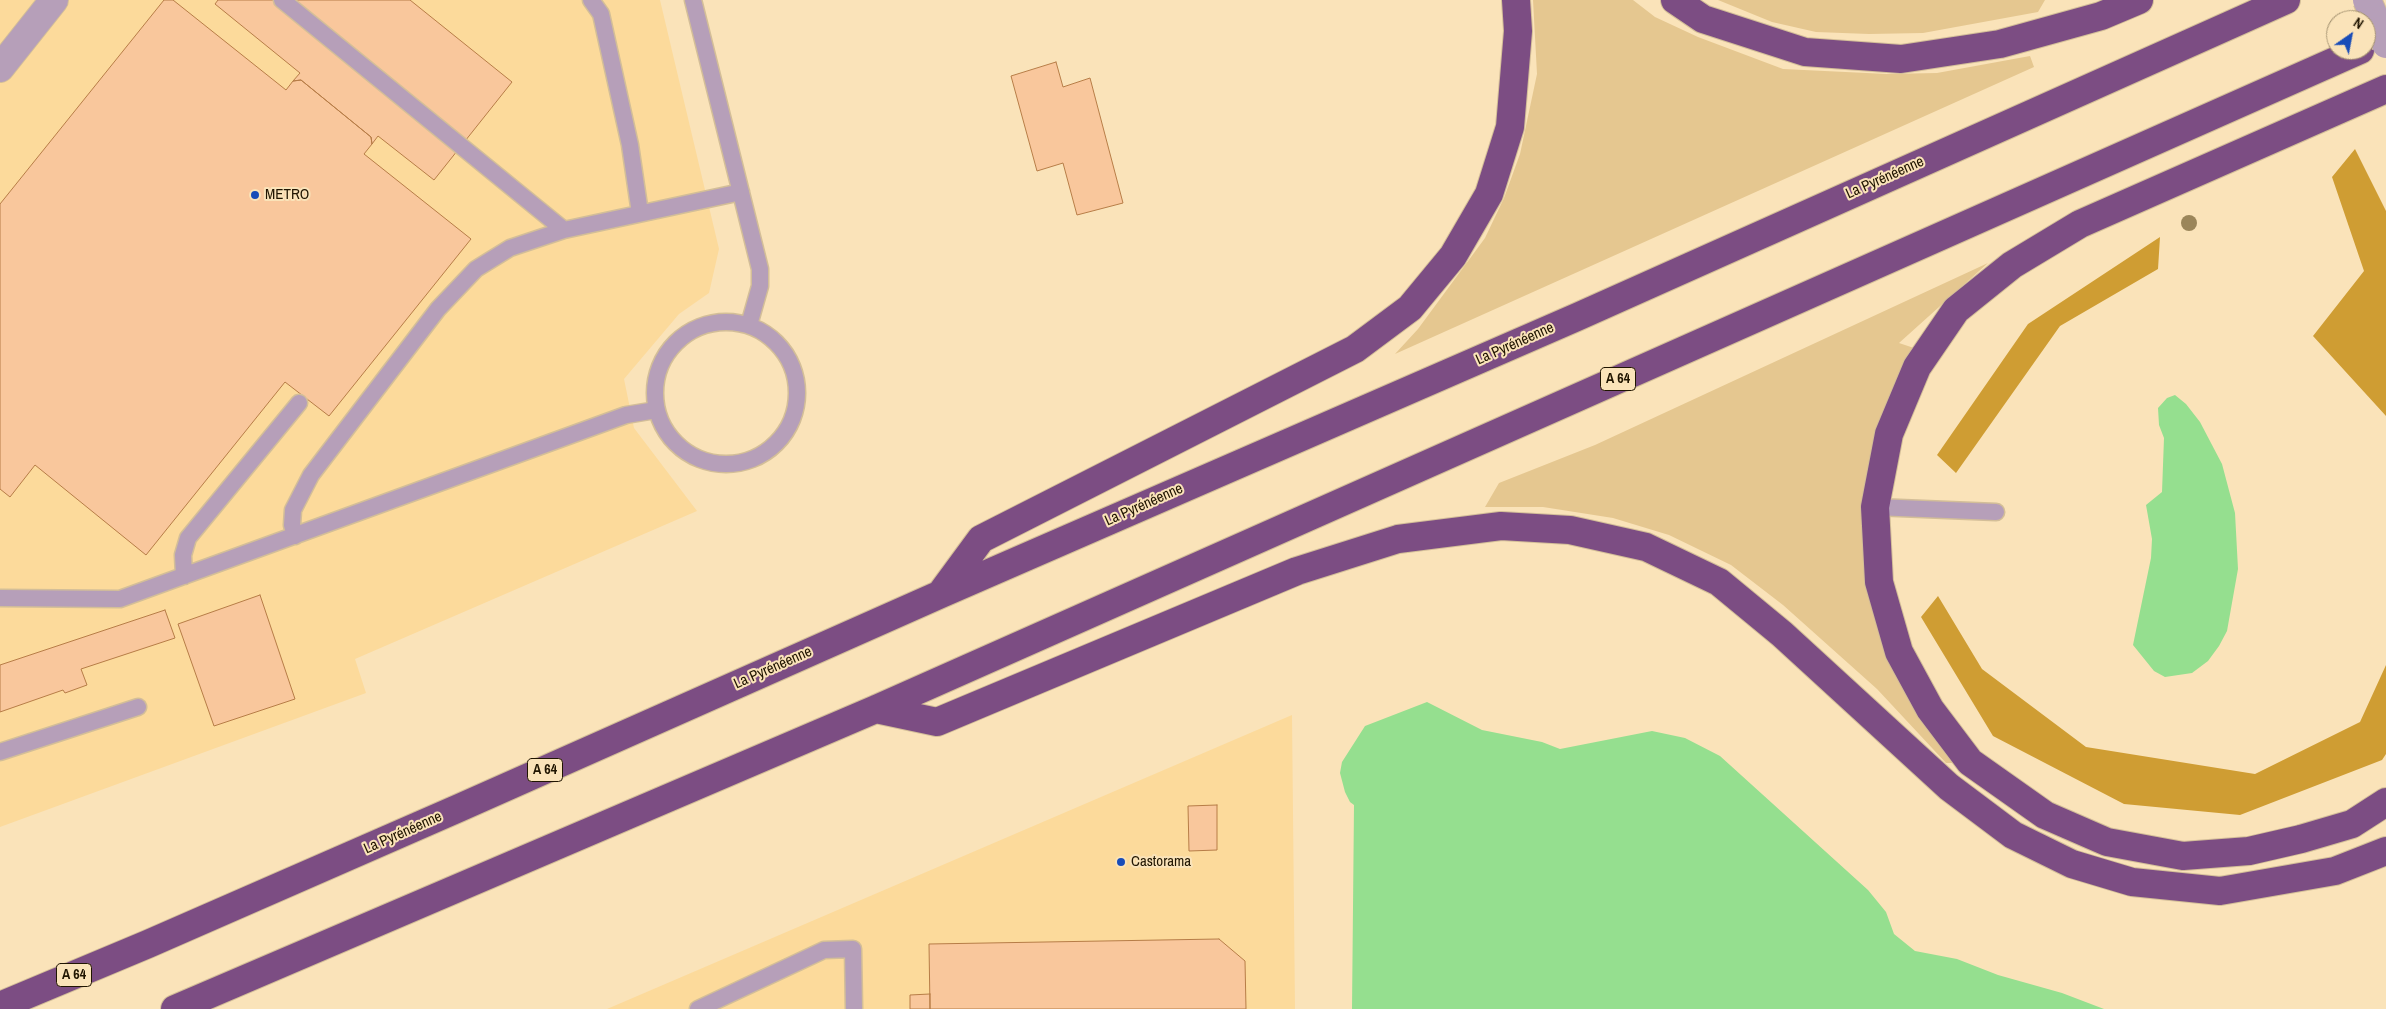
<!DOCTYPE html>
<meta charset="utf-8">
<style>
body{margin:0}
#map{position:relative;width:2386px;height:1009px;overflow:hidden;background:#fae3b9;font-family:"Archivo Narrow",sans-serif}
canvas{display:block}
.north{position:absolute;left:2326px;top:10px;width:50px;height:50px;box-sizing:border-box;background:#fae3b9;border:1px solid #a3916f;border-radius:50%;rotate:33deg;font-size:14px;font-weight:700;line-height:20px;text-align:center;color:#201501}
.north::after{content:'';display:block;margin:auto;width:18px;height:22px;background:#184cb8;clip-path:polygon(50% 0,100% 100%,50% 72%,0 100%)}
</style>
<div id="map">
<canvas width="2386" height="1009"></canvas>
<div class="north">N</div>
</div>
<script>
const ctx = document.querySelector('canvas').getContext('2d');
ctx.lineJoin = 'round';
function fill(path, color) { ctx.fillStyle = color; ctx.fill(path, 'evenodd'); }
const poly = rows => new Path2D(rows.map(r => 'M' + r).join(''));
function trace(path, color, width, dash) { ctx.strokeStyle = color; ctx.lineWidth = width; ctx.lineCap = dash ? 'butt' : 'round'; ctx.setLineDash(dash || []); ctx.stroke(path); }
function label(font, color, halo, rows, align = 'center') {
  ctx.font = font + ' "Archivo Narrow",sans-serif'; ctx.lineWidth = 4; ctx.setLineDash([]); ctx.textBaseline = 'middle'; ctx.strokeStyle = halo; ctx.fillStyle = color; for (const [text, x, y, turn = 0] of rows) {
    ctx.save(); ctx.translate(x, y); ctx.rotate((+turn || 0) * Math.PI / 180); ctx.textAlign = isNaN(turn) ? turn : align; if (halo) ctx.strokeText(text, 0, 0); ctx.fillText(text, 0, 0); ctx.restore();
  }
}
const built = poly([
 [0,0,660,0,719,249,709,293,679,314,624,379,634,428,697,511,355,659,366,693,0,827],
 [1292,715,1295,1009,607,1009]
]);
const green = poly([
 [1533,0,1633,0,1655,17,1698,37,1783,69,1887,74,1937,73,2030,56,2034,67,1395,354,1418,329,1485,238,1504,198,1520,154,1537,74],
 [1718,0,2045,0,2038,12,1923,33,1869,34,1816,32,1772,22],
 [1988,263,1899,343,1914,348,1868,544,1957,763,1946,763,1877,689,1783,605,1731,565,1669,535,1613,518,1543,507,1485,507,1499,483,1595,445]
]);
const forest = poly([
 [2355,149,2386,211,2386,416,2313,336,2364,271,2332,177],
 [2160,237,2158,269,2060,326,1956,473,1937,455,2028,324],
 [1938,596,1982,669,2086,747,2255,774,2360,722,2386,665,2386,754,2382,760,2240,815,2124,804,1993,736,1921,617]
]);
const water = poly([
 [2175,395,2186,404,2200,422,2222,464,2235,513,2238,569,2227,631,2219,646,2208,661,2192,673,2165,677,2154,671,2133,645,2151,558,2152,539,2146,505,2162,492,2164,438,2159,425,2158,408,2167,398],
 [1427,702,1482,730,1542,742,1560,749,1652,731,1685,738,1720,756,1868,890,1886,912,1894,934,1915,951,1957,959,1998,975,2062,993,2104,1009,1352,1009,1354,805,1350,802,1345,792,1340,773,1342,762,1365,726]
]);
const building = poly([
 [164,0,173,0,286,90,293,81,301,80,371,137,372,144,364,154,471,239,329,416,285,382,146,555,35,465,10,497,0,489,0,204,164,0],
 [218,0,410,0,512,82,434,180,378,136,372,144,371,137,301,80,293,81,300,73,215,4,218,0],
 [1056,62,1063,87,1090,78,1123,203,1077,215,1063,163,1037,171,1011,76,1056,62],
 [260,595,295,699,214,726,178,624,260,595],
 [165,610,175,638,81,669,87,685,65,693,63,690,0,712,0,665,165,610],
 [1217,805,1217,850,1189,851,1188,806,1217,805],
 [1219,939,1245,961,1246,1009,930,1009,929,944,1219,939],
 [930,994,930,1009,910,1009,910,995,930,994]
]);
const service = poly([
 [282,0,564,230],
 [591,0,601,14,630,145,640,213],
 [693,0,760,269,760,286,749,325],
 '655 393a71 71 0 1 1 142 0a71 71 0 1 1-142 0Z',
 [1875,507,1996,512],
 [295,536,292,525,293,510,311,475,438,309,476,269,510,248,564,230,741,192],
 [184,576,183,555,188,538,299,403],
 [0,598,120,599,626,415,656,410],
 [0,752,138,707],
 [698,1009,824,950,853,949,854,1009]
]);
const tertiary = poly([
 [0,68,54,0]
]);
const motorway = poly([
 [1675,0,1703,19,1805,52,1901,59,2000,44,2101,16,2139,0],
 [2386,89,2080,224,2012,265,1956,310,1917,367,1889,434,1875,507,1879,582,1899,652,1930,709,1970,762,2045,815,2107,842,2183,856,2249,851,2301,839,2352,824,2386,802],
 [942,592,981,539,1355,349,1410,308,1453,256,1489,194,1510,127,1518,31,1516,0],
 [876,709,937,722,1297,571,1398,539,1501,526,1570,530,1646,547,1719,582,1782,634,1949,787,2013,835,2072,864,2132,882,2220,891,2335,871,2386,851],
 [0,1006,148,944,459,808,941,594,1577,317,2286,0],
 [175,1009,876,709,2360,50]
]);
const tertiaryBridge = poly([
 [2367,0,2386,44]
]);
const trees = [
 [2189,223]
];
const markers = [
 [255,195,5,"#184cb8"],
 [1121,862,5,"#184cb8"]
];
const shields = [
 [1618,379,35],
 [545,770,35],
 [74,975,35]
];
const shieldNames = [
 ["A 64",1618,379],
 ["A 64",545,770],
 ["A 64",74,975]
];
const streetNames = [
 ["La Pyrénéenne",1885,178,-24],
 ["La Pyrénéenne",1515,344,-24],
 ["La Pyrénéenne",1144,505,-24],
 ["La Pyrénéenne",773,668,-24],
 ["La Pyrénéenne",403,833,-24]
];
const poiNames = [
 ["METRO",265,195],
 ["Castorama",1131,862]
];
fill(built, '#fcda9b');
fill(green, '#e5c790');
fill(forest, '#cf9d33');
fill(water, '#95df8f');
fill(building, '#f9c79c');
trace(building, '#b77d47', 1);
trace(service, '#d3be98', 19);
trace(tertiary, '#d3be98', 30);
trace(motorway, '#d3be98', 30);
trace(service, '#b69fb9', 16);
trace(tertiary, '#b69fb9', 28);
trace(motorway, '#7c4d83', 28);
trace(tertiaryBridge, '#d3be98', 30, []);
trace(tertiaryBridge, '#b69fb9', 28);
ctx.fillStyle = '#9b865a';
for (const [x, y] of trees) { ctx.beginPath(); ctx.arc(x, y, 8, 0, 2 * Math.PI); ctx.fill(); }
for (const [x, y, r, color] of markers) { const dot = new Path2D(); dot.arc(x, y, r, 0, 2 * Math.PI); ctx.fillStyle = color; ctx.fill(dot); trace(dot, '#fae3b9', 2); }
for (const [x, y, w] of shields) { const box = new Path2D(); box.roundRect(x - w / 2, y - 11.5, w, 23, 4); ctx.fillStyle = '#fae3b9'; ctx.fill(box); trace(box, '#201501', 1); }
label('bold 14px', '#201501', null, shieldNames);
label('15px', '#201501', '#fae3b9', streetNames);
label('15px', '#201501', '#fae3b9', poiNames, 'left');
</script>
